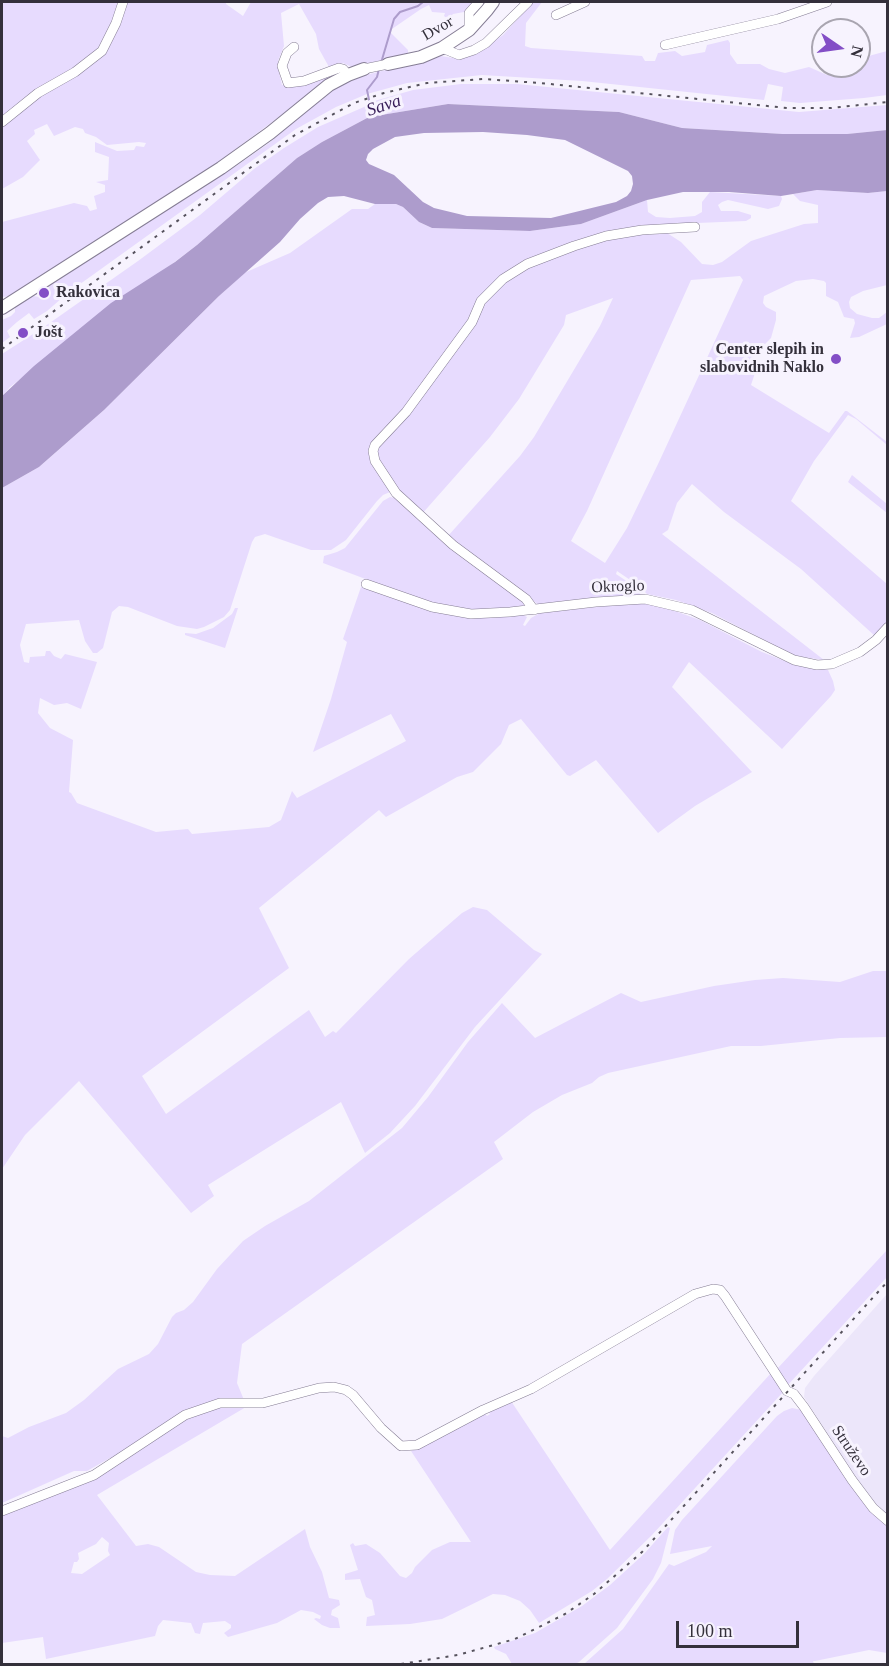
<!DOCTYPE html>
<meta charset="utf-8">
<style>
body{margin:0}
#map{position:relative;width:889px;height:1666px;overflow:hidden;background:#f7f3fe;font-family:"Times New Roman",serif}
canvas{display:block}
.frame{position:absolute;inset:0;border:3px solid #34303b;pointer-events:none}
.north{position:absolute;left:811px;top:18px;width:60px;height:60px;box-sizing:border-box;background:#f7f3fe;border:2px solid #a9a5b0;border-radius:50%;rotate:103deg;font-size:16px;font-weight:700;line-height:24px;text-align:center;color:#34303b}
.north::after{content:'';display:block;margin:auto;width:21px;height:27px;background:#834ec6;clip-path:polygon(50% 0,100% 100%,50% 72%,0 100%)}
.scale{position:absolute;left:676px;top:1621px;width:123px;height:27px;box-sizing:border-box;border:3px solid #34303b;border-top:0;padding-left:8px;font-size:18px;line-height:21px;white-space:nowrap;color:#34303b;-webkit-text-stroke:4px #f7f3fe;paint-order:stroke}
</style>
<div id="map">
<canvas width="889" height="1666"></canvas>
<div class="frame"></div>
<div class="north">N</div>
<div class="scale">100 m</div>
</div>
<script>
const ctx = document.querySelector('canvas').getContext('2d');
ctx.lineJoin = 'round';
function fill(path, color) { ctx.fillStyle = color; ctx.fill(path, 'evenodd'); }
const poly = rows => new Path2D(rows.map(r => 'M' + r).join(''));
function trace(path, color, width, dash) { ctx.strokeStyle = color; ctx.lineWidth = width; ctx.lineCap = dash ? 'butt' : 'round'; ctx.setLineDash(dash || []); ctx.stroke(path); }
function label(font, color, halo, rows, align = 'center') {
  ctx.font = font + ' "Times New Roman",serif'; ctx.lineWidth = 6; ctx.setLineDash([]); ctx.textBaseline = 'middle'; ctx.strokeStyle = halo; ctx.fillStyle = color; for (const [text, x, y, turn = 0] of rows) {
    ctx.save(); ctx.translate(x, y); ctx.rotate((+turn || 0) * Math.PI / 180); ctx.textAlign = isNaN(turn) ? turn : align; if (halo) ctx.strokeText(text, 0, 0); ctx.fillText(text, 0, 0); ctx.restore();
  }
}
const built = poly([
 [887,1294,887,1518,870,1499,804,1397,805,1388,814,1376]
]);
const green = poly([
 [2,2,226,2,226,4,243,16,251,2,474,2,464,12,453,14,448,19,444,16,445,13,432,12,429,5,421,9,389,31,408,50,408,54,352,67,343,63,329,67,319,49,316,34,299,4,281,13,284,46,278,61,278,68,282,85,292,86,334,76,206,171,11,296,3,297,2,295,2,222,74,203,87,206,90,211,97,209,94,196,105,192,105,185,96,182,108,180,109,157,95,152,95,142,117,151,134,150,136,146,144,147,146,143,139,142,107,145,96,137,85,133,83,129,75,127,54,136,47,124,34,130,35,134,27,141,40,160,23,177,2,189],
 [533,2,542,2,526,23,525,46,531,48,642,56,645,61,655,61,658,53,675,51,682,56,705,52,707,45,728,40,730,43,730,54,737,64,760,64,769,69,785,73,809,67,827,75,838,75,852,70,855,66,859,66,859,60,865,57,887,51,887,95,864,98,800,103,781,101,783,87,768,84,764,100,582,81,482,75,407,83,367,94,336,107,296,129,69,292,47,311,34,319,29,313,17,322,7,331,10,337,2,343,2,320,11,316,15,312,15,304,33,296,40,297,50,291,48,286,60,275,239,164,269,143,299,115,324,95,346,82,362,76,441,56,459,59,484,48,503,35],
 [461,84,517,84,799,112,887,105,887,130,847,134,783,134,682,128,619,112,448,104,369,117,322,142,297,158,197,245,10,387,2,396,2,354,44,327,138,261,200,215,254,169,284,148,318,127,364,107,371,102,413,90],
 [817,190,868,193,887,191,887,285,863,291,851,297,849,302,850,308,857,314,872,318,879,318,887,312,887,324,859,337,850,338,855,323,854,319,844,317,838,302,826,296,826,283,824,281,813,279,796,281,764,296,763,303,766,307,776,312,776,320,771,338,765,344,755,350,753,358,755,373,751,385,829,433,845,411,847,411,887,442,887,445,856,419,848,415,814,461,791,501,887,584,887,623,875,636,801,569,724,512,692,484,677,503,668,530,662,534,824,660,795,656,712,613,676,600,647,594,639,586,617,571,616,574,634,586,642,596,539,605,447,537,520,456,534,437,600,326,613,298,566,315,564,325,519,399,490,437,421,515,390,487,390,492,383,495,377,501,346,540,331,550,311,550,265,534,255,537,252,542,230,610,224,617,204,627,197,629,177,626,128,607,119,606,112,612,103,648,97,653,93,653,85,641,79,620,26,624,20,645,24,662,29,663,30,657,45,656,46,651,50,651,54,656,61,659,65,654,97,662,81,709,67,703,54,705,40,698,38,713,50,728,73,740,69,792,71,793,77,803,156,832,188,829,192,834,269,827,281,820,292,791,297,798,406,741,391,714,313,752,331,699,347,642,343,639,361,587,474,616,488,618,523,615,527,617,523,625,525,626,531,618,540,613,635,603,648,604,672,610,700,620,762,652,795,665,828,670,833,681,835,690,831,696,782,749,689,662,672,687,752,772,695,806,658,833,596,760,570,776,567,775,521,719,509,725,501,744,473,772,457,777,386,817,379,810,259,908,289,968,142,1076,166,1114,309,1010,325,1037,333,1031,336,1033,409,959,462,913,473,907,487,910,534,950,542,954,475,1027,415,1106,390,1133,365,1153,341,1102,208,1185,214,1196,191,1213,79,1081,25,1135,2,1169,2,488,39,467,62,447,104,410,219,296,244,273,290,253,352,209,368,209,375,204,396,204,403,207,419,222,432,228,530,231,581,224,647,200,648,212,656,217,670,218,695,216,702,212,702,202,710,192,781,196,782,199,779,206,768,209,728,200,722,202,718,205,721,211,738,211,751,215,751,218,746,221,673,224,647,230,649,235,667,233,681,242,702,264,713,265,722,262,751,241,804,224,818,223,818,205,800,201,793,194],
 [740,276,743,280,659,462,627,528,605,563,571,541,587,511,691,280],
 [852,475,887,504,887,513,848,482],
 [390,497,395,498,520,597,525,607,491,611,449,607,416,598,323,563,324,556,337,552,345,548,383,501],
 [235,608,238,608,225,648,185,635,185,633,196,634,213,628,232,614],
 [873,971,887,971,887,1037,840,1038,761,1046,731,1046,608,1073,599,1077,592,1083,562,1095,533,1112,494,1142,503,1159,242,1344,237,1383,244,1400,217,1401,114,1460,110,1458,87,1471,74,1471,2,1503,2,1436,8,1438,29,1427,66,1413,84,1400,118,1369,149,1354,158,1344,172,1317,176,1313,184,1310,193,1302,217,1269,243,1241,265,1226,309,1201,402,1128,428,1097,468,1042,502,1003,535,1038,621,993,641,1002,714,986,755,980,783,978,840,982],
 [887,1250,887,1277,787,1386,777,1369],
 [772,1372,784,1391,652,1535,607,1579,592,1591,539,1623,530,1610,520,1601,505,1595,493,1594,442,1619,410,1624,366,1626,367,1617,375,1615,372,1600,366,1597,360,1579,345,1580,345,1574,358,1570,350,1545,353,1543,355,1546,366,1544,380,1553,400,1576,406,1578,412,1573,415,1567,432,1550,450,1542,471,1542,411,1451,430,1443,484,1412,487,1416,490,1414,488,1410,511,1401,610,1550],
 [216,1407,246,1407,97,1495,136,1546,148,1544,159,1547,196,1572,210,1575,235,1576,305,1529,310,1547,322,1572,329,1598,339,1600,340,1605,332,1610,331,1615,338,1618,340,1628,330,1628,322,1625,314,1619,316,1618,320,1619,321,1616,313,1612,301,1610,277,1623,228,1637,224,1633,231,1628,231,1625,225,1621,203,1623,200,1634,195,1633,191,1623,163,1620,158,1626,155,1636,46,1659,43,1637,2,1643,2,1516,95,1478,185,1419],
 [102,1537,109,1543,108,1551,110,1555,82,1574,71,1573,74,1562,77,1562,79,1559,78,1553,96,1544],
 [792,1408,802,1410,881,1521,887,1526,887,1653,869,1650,815,1661,813,1661,814,1664,584,1664,623,1629,669,1564,674,1566,681,1563,706,1552,712,1546,670,1554,675,1530,682,1520,777,1416,784,1411],
 [668,1527,670,1528,661,1563,653,1579,617,1628,579,1662,575,1664,512,1664,506,1654,495,1649,494,1647,535,1633,582,1606,610,1585,644,1554]
]);
const water = poly([
 [448,104,619,112,682,128,783,134,847,134,887,130,887,191,868,193,817,190,781,196,729,192,683,192,647,200,581,224,530,231,432,228,419,222,403,207,396,204,375,204,344,196,328,197,318,203,300,219,280,242,219,296,104,410,39,467,2,488,2,396,34,366,111,303,175,262,197,245,297,158,322,142,369,117],
 [483,132,527,135,565,140,628,171,632,176,633,184,631,191,627,196,616,202,551,218,467,216,434,208,423,202,394,175,369,164,366,160,368,154,373,149,395,137,424,133]
]);
const stream = poly([
 [381,63,394,19,400,12,418,6,423,2],
 [373,119,367,90,377,77,379,69]
]);
const minor = poly([
 [556,15,585,2],
 [469,30,469,13,479,2],
 [665,45,778,19,827,2],
 [294,47,287,53,282,66,288,83,304,81,339,68,343,69,348,75],
 [442,48,459,55,474,50,486,43,528,2],
 [364,69,388,64],
 [2,122,38,93,75,72,102,51,116,23,123,2],
 [366,584,432,607,471,614,510,612,596,602,645,599,692,610,794,660,817,665,832,664,860,652,876,640,888,627],
 [534,610,526,599,453,545,396,493,375,461,373,451,375,445,406,412,472,322,481,301,503,279,527,264,574,246,606,236,642,230,695,227],
 [2,1511,94,1475,185,1415,220,1403,263,1403,319,1388,334,1387,346,1390,353,1395,381,1428,401,1446,417,1445,483,1410,531,1389,695,1294,713,1289,720,1290,725,1296,787,1391,794,1394,804,1407,852,1480,873,1508,888,1521]
]);
const tertiary = poly([
 [388,64,421,57,442,48,469,30,487,10,493,2],
 [2,308,221,168,270,133,329,85,348,75,364,69]
]);
const rail = poly([
 [2,349,295,135,354,103,384,93,427,83,483,79,540,83,787,108,831,108,888,102],
 [401,1664,458,1655,515,1639,565,1614,594,1594,642,1552,888,1281]
]);
const markers = [
 [44,293,6,"#834ec6"],
 [23,333,6,"#834ec6"],
 [836,359,6,"#834ec6"]
];
const streetNames = [
 ["Dvor",438,29,-30],
 ["Okroglo",618,587,-2],
 ["Struževo",851,1451,56]
];
const poiNames = [
 ["Rakovica",56,293],
 ["Jošt",35,333],
 ["Center slepih in",824,350,"right"],
 ["slabovidnih Naklo",824,368,"right"]
];
const waterNames = [
 ["Sava",384,106,-18]
];
fill(built, '#ece6fa');
fill(green, '#e7dbfe');
fill(water, '#ad9ccc');
trace(stream, '#ad9ccc', 2);
trace(minor, '#857d94', 10);
trace(tertiary, '#857d94', 14);
trace(minor, '#fff', 9);
trace(tertiary, '#fff', 12);
trace(rail, '#56525d', 2, [3, 6]);
for (const [x, y, r, color] of markers) { const dot = new Path2D(); dot.arc(x, y, r, 0, 2 * Math.PI); ctx.fillStyle = color; ctx.fill(dot); trace(dot, '#f7f3fe', 2); }
label('16px', '#34303b', '#f7f3fe', streetNames);
label('bold 16px', '#34303b', '#f7f3fe', poiNames, 'left');
label('italic 18px', '#371d58', '#f7f3fe', waterNames);
</script>
